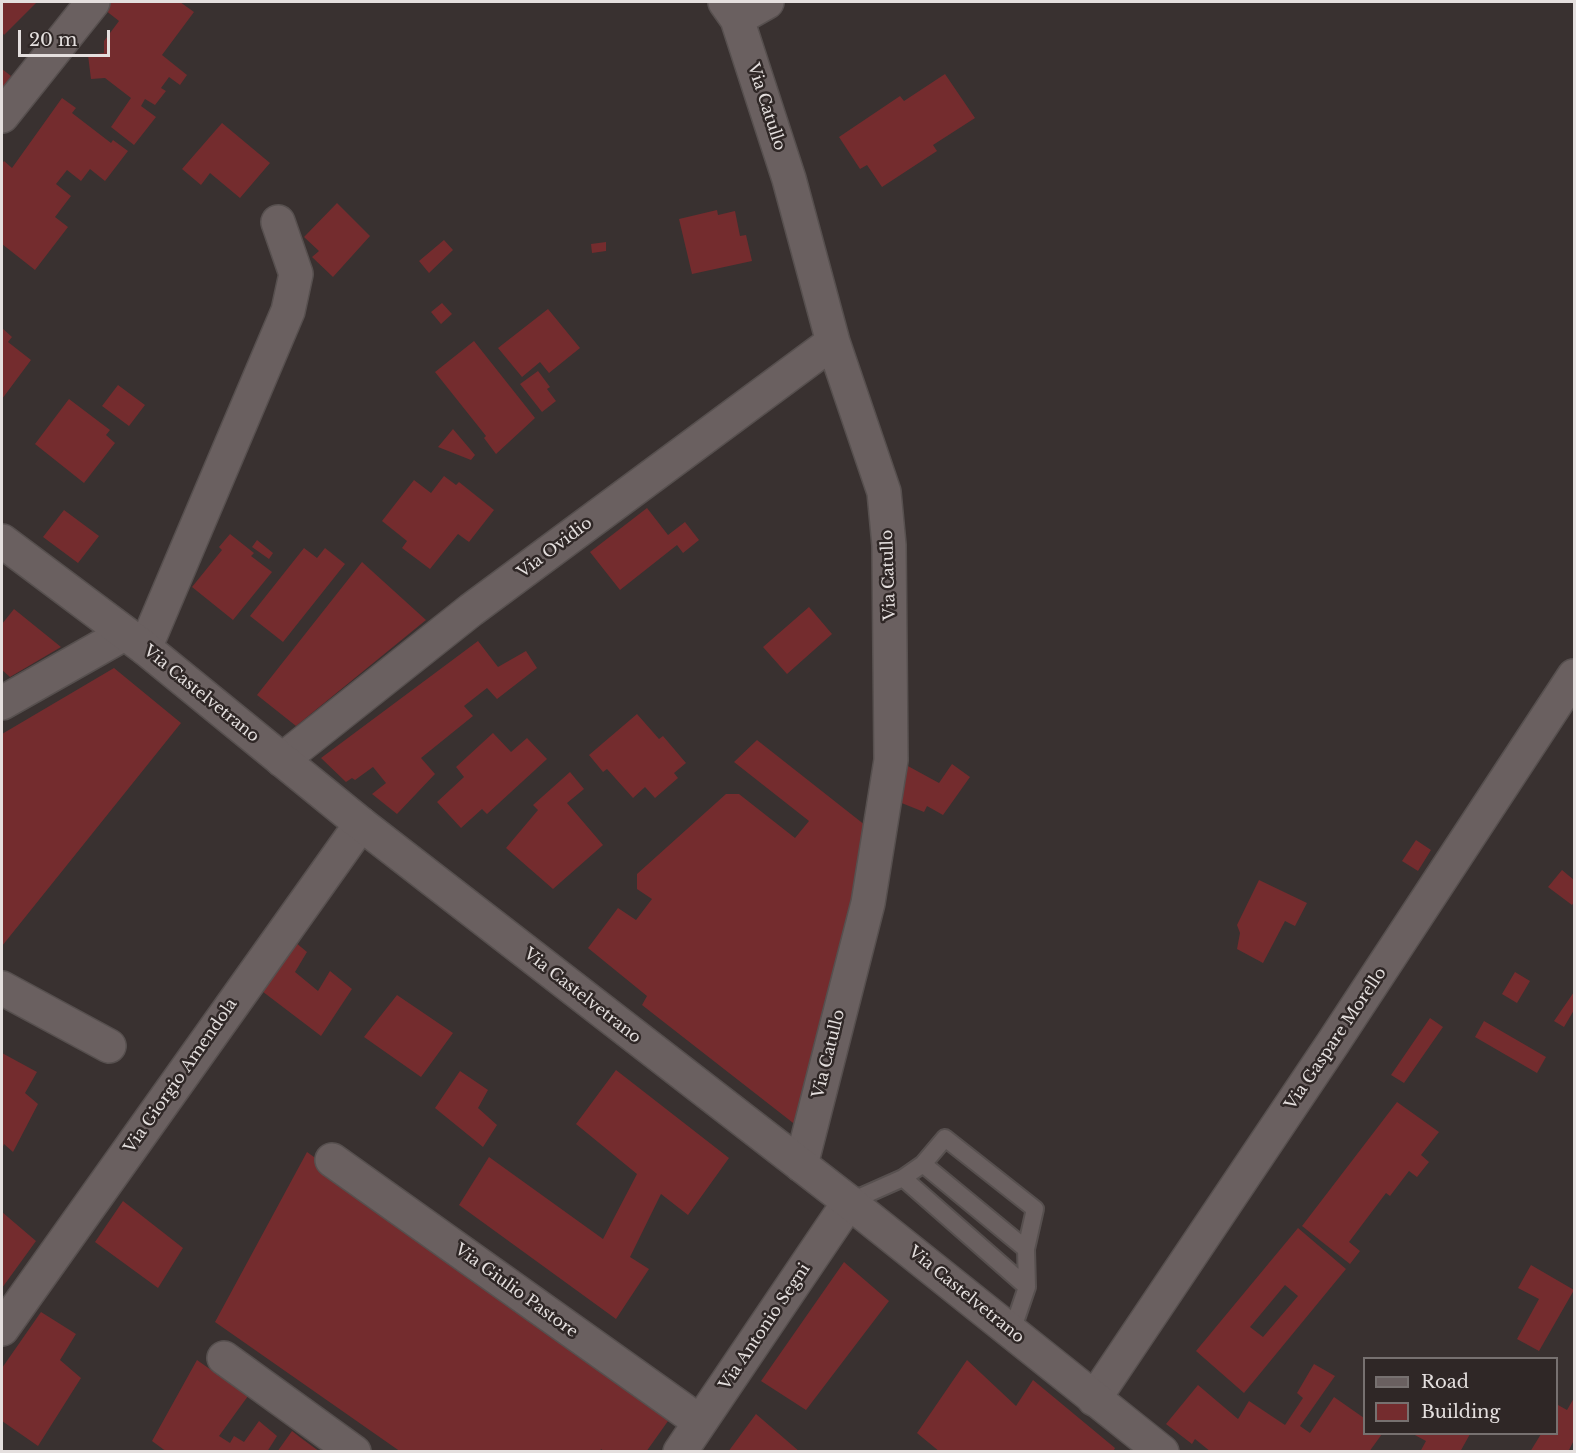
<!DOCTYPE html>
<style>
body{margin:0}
#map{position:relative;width:1576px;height:1453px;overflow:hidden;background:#393130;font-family:"Libre Baskerville",serif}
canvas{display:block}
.frame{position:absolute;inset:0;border:3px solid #e4dfde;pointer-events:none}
.legend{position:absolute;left:1363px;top:1357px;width:195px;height:78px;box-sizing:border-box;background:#2f2726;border:2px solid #777170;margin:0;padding:8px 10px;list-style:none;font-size:18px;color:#e4dfde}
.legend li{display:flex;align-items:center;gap:12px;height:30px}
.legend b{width:30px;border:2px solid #777170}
.scale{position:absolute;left:18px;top:30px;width:92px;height:27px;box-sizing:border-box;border:3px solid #e4dfde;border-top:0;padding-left:8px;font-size:18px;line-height:21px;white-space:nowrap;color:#e4dfde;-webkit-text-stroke:4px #2f2726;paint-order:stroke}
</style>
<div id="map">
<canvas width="1576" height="1453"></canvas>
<div class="frame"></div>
<ul class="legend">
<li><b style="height:8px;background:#6a6060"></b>Road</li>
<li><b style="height:16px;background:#742c2e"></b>Building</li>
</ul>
<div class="scale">20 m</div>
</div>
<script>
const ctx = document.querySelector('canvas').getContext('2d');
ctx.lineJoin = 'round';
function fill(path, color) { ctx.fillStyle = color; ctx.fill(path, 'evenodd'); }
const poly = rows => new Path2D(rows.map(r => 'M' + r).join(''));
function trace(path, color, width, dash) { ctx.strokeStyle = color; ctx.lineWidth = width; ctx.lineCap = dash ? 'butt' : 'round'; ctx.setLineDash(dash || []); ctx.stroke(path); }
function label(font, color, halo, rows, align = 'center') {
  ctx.font = font + ' "Libre Baskerville",serif'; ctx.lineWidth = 5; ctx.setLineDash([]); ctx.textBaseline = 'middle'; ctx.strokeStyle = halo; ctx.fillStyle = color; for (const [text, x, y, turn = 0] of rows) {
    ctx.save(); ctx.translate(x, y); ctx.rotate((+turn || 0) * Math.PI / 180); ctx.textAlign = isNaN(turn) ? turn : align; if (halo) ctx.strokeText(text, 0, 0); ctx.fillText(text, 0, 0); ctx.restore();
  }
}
const building = poly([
 [2,2,37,2,4,35,2,32],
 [111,2,180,2,194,12,162,55,187,75,180,85,169,77,161,88,166,91,155,105,145,99,141,106,156,117,134,145,111,127,131,98,105,78,91,79,88,55,104,53,104,41,119,21,105,10],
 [2,69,11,76,2,89],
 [945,74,975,118,933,145,937,151,882,187,867,165,860,169,839,137,900,96,904,101],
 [62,98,76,108,72,113,111,143,113,140,128,151,105,181,90,169,81,181,67,170,56,184,71,196,55,217,68,227,35,270,2,244,2,164,4,161,12,168],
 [222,123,270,163,240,198,210,173,201,185,182,169],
 [337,203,370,236,333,277,312,257,319,251,304,237],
 [717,210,718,215,735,211,740,236,746,235,752,261,692,274,679,219],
 [444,240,453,250,429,273,419,261],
 [606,242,606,251,592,253,591,244],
 [442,303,452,314,441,324,431,312],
 [548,309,580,348,549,373,540,362,522,377,498,348],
 [2,328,12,337,8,342,31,360,2,399],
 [474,341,535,418,496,454,484,438,486,436,435,372],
 [538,371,550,387,547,389,556,401,542,412,520,384],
 [118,385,145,405,129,426,102,406],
 [69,399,110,430,106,435,115,443,84,483,35,444],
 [453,429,475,455,471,460,438,447],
 [444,476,456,485,459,482,494,510,469,542,458,534,430,569,402,548,407,541,382,521,414,480,431,493],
 [647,508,668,535,685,522,699,540,683,553,677,545,620,590,590,552],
 [64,510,99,536,78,563,43,537],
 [230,534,254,553,251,556,272,572,233,620,192,587,222,550,219,547],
 [257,540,273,553,269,559,252,547],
 [304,548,317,558,325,548,345,564,283,642,250,616],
 [362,562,426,620,296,726,257,695],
 [809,607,832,634,787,674,763,647],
 [14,609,61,647,10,677,2,670,2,624],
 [478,641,498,667,526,651,537,668,497,699,487,688,464,706,473,716,421,758,435,774,397,814,372,794,386,783,373,767,355,780,352,778,346,782,321,758],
 [114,668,181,723,2,946,2,734],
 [637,714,659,739,663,736,686,763,674,773,678,778,655,798,645,787,633,798,607,769,603,772,589,755],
 [493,733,511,752,527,738,547,759,487,814,482,809,461,828,437,802,464,777,456,767],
 [757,740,870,829,797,1126,642,1005,647,996,588,948,618,908,636,920,652,899,637,889,637,874,726,794,739,794,795,838,809,821,734,762],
 [952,764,970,777,943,815,927,806,924,812,899,802,906,765,939,783],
 [570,772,584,789,567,803,603,845,553,889,506,848,538,810,533,805],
 [1416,840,1431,850,1418,871,1402,861],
 [1562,870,1574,880,1574,902,1572,905,1548,887],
 [1259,880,1307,903,1295,926,1285,921,1263,963,1237,949,1240,933,1237,925],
 [289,937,307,952,295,972,318,991,330,971,352,989,321,1036,254,985],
 [1515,972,1530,981,1517,1003,1502,994],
 [1574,992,1574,1010,1564,1027,1554,1021],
 [397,995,453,1033,421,1077,364,1037],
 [1430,1018,1443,1027,1404,1083,1391,1075],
 [1484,1021,1546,1057,1537,1073,1475,1037],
 [2,1053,37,1072,25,1093,38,1104,13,1152,4,1144,2,1149],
 [616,1070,729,1158,688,1215,661,1194,630,1257,649,1269,616,1319,459,1205,489,1157,603,1239,637,1174,576,1124],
 [460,1071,488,1090,478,1108,497,1125,483,1147,435,1108],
 [1397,1102,1439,1132,1421,1155,1429,1162,1417,1177,1409,1171,1390,1196,1386,1193,1349,1242,1360,1251,1350,1264,1302,1226],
 [307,1152,673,1414,646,1452,605,1452,601,1449,600,1452,401,1452,215,1322],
 [123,1201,183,1248,158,1288,95,1242],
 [2,1212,36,1241,2,1288],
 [1298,1228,1346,1269,1244,1393,1196,1351],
 [1285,1285,1298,1296,1263,1337,1250,1327],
 [844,1262,889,1301,806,1410,761,1381],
 [1531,1265,1574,1290,1539,1351,1517,1339,1539,1299,1518,1288],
 [41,1312,76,1334,60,1360,81,1378,38,1446,2,1421,2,1368],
 [197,1360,248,1396,219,1436,230,1443,234,1436,244,1442,259,1421,277,1436,267,1452,167,1452,152,1441],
 [967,1360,1016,1406,1033,1380,1115,1448,1113,1452,940,1452,917,1433],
 [1314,1364,1335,1376,1300,1426,1310,1433,1334,1397,1364,1418,1364,1434,1382,1434,1369,1452,1211,1452,1195,1439,1192,1444,1166,1424,1198,1385,1238,1419,1249,1401,1285,1425,1303,1398,1297,1393],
 [1574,1398,1574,1440,1568,1452,1530,1452,1541,1434,1556,1434,1556,1408,1558,1405,1567,1410],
 [756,1414,800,1452,728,1452],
 [292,1431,301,1438,320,1452,277,1452],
 [1413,1434,1470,1434,1460,1452,1420,1452,1426,1441]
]);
const service = poly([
 [923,1164,1026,1249],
 [903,1178,1027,1287],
 [849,1202,903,1178,923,1164,945,1138,1035,1209,1026,1249,1027,1287,1012,1331]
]);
const minor = poly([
 [725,2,737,19,789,179,833,342,884,492,889,545,891,760,868,903,801,1165],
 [737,19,767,2],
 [2,116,93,2],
 [145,648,288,311,296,274,278,222],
 [2,703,124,634],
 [282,760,471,610,833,342],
 [2,988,109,1046],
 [332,1160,700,1422],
 [2,1329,361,824],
 [224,1358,354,1452],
 [680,1452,849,1202]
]);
const tertiary = poly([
 [1094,1399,1333,1043,1574,676]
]);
const secondary = poly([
 [2,541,145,648,361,824,849,1202,1162,1452]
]);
const streetNames = [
 ["Via Catullo",766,107,72],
 ["Via Ovidio",555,548,-37],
 ["Via Catullo",889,575,-92],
 ["Via Castelvetrano",201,694,39],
 ["Via Castelvetrano",582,996,38],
 ["Via Gaspare Morello",1336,1039,-56],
 ["Via Catullo",829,1054,-76],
 ["Via Giorgio Amendola",181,1076,-55],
 ["Via Giulio Pastore",516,1291,36],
 ["Via Castelvetrano",966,1295,39],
 ["Via Antonio Segni",765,1327,-56]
];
fill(building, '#742c2e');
trace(service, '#57504f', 20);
trace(minor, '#57504f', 36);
trace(tertiary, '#57504f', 36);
trace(secondary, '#57504f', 36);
trace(service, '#6a6060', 16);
trace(minor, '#6a6060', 33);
trace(tertiary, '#6a6060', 33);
trace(secondary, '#6a6060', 33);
label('16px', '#e4dfde', '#2f2726', streetNames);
</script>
